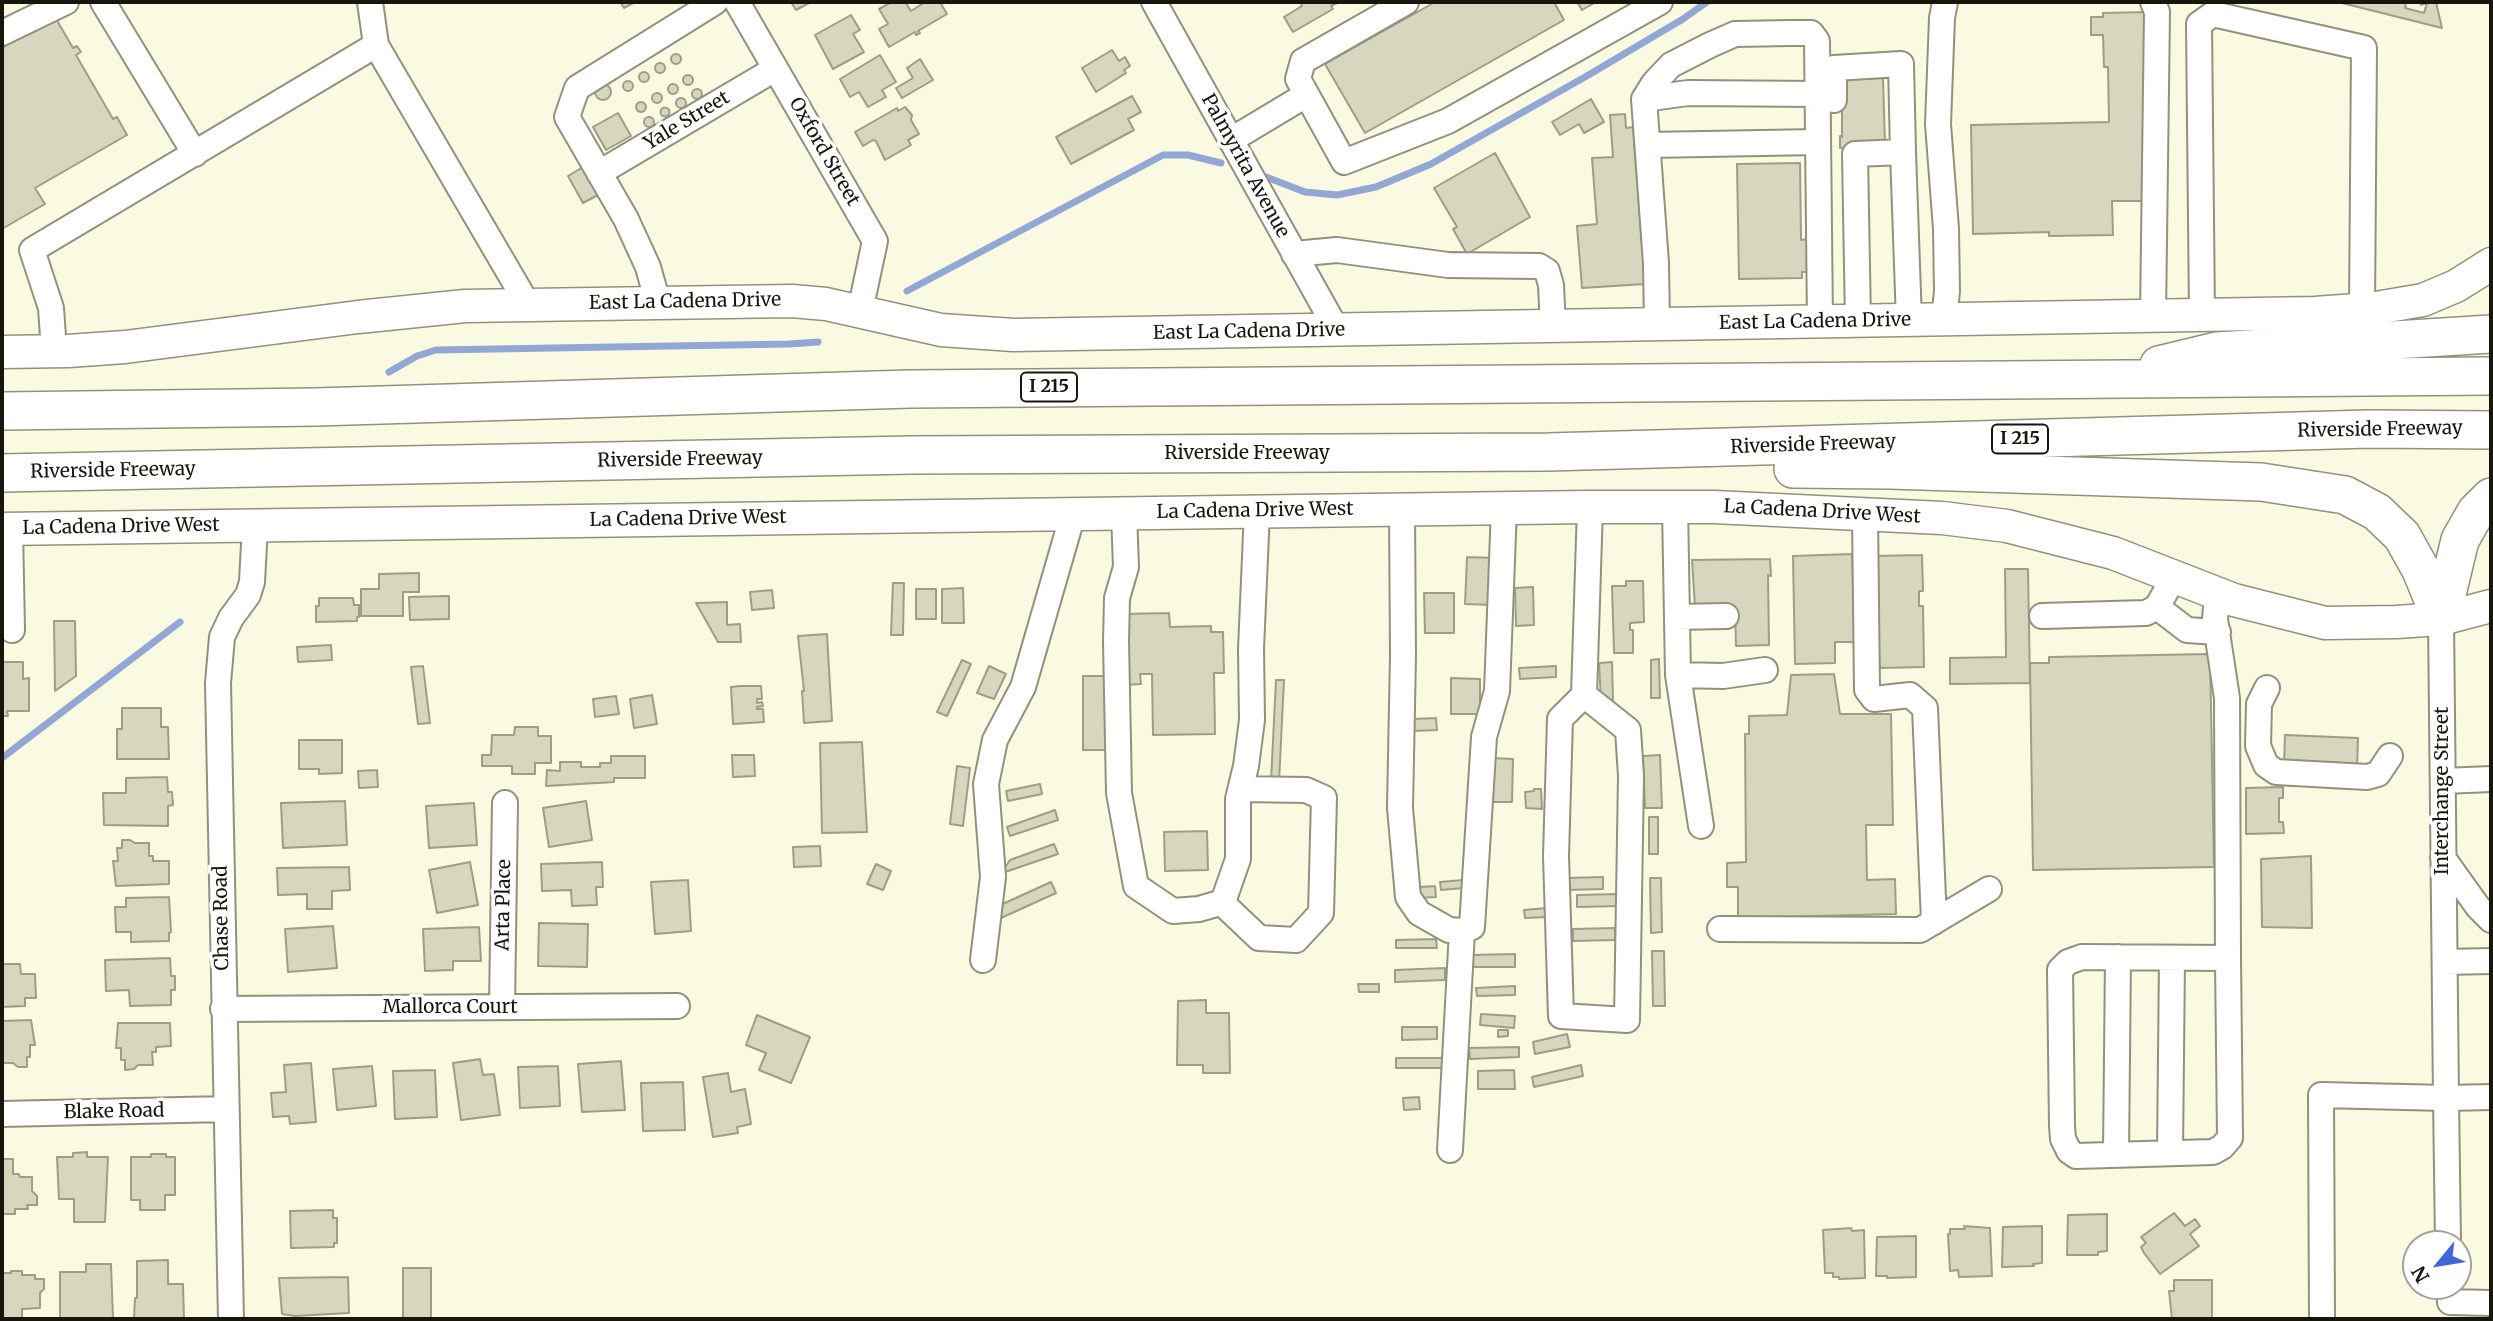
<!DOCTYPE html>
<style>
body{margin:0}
#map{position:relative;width:2493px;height:1321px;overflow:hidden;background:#fafae3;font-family:Merriweather,serif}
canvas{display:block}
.frame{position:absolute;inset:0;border:4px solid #16160d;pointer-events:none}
.north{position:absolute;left:2402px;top:1230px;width:70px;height:70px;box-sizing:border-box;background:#fff;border:2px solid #a2a29e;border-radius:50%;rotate:240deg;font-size:19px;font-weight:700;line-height:28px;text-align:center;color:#16160d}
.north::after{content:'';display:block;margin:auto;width:24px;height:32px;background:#4068d9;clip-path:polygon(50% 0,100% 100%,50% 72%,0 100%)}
</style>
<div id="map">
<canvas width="2493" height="1321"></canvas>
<div class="frame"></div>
<div class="north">N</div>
</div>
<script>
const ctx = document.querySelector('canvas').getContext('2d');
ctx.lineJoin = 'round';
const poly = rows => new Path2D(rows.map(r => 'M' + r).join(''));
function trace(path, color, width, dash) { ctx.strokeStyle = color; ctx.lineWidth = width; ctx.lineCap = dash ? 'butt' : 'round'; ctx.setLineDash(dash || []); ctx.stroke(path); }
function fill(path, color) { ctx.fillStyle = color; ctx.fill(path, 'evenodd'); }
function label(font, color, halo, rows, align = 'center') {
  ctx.font = font + ' Merriweather,serif'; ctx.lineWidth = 7; ctx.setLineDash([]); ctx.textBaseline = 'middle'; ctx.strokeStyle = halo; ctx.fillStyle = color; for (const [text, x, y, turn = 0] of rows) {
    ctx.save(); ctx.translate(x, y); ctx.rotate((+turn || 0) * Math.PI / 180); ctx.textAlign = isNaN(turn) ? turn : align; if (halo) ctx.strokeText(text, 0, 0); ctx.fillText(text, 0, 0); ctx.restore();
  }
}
const stream = poly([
 [1266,177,1305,192,1337,195,1376,187,1431,164,1585,77,1683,19,1707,2],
 [907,291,1163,155,1188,155,1221,163],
 [389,372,417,356,436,350,789,344,818,342],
 [2,758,180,622]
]);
const building = poly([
 [620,2,635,2,624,8,620,2],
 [791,2,811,2,796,10,791,2],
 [892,2,905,2,911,11,925,2,940,2,947,14,918,31,920,33,916,35,915,32,889,47,879,29,888,24,879,9,892,2],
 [1300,2,1339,2,1331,6,1333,9,1293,32,1284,17,1302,6,1300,2],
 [1435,2,1554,2,1564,20,1365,133,1325,64,1435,2],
 [1577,2,1596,2,1582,10,1577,2],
 [2338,2,2402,2,2406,3,2405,8,2424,13,2427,3,2421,5,2420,2,2436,2,2442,28,2338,2],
 [2147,12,2149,201,2112,201,2113,235,2049,236,2049,232,1973,234,1971,125,2109,122,2108,67,2104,67,2103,35,2091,35,2091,17,2103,17,2103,13,2147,12],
 [851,15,860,30,853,34,864,52,833,69,815,35,851,15],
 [55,17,73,48,77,46,81,52,76,55,113,119,117,117,127,135,35,188,45,204,2,229,2,48,55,17],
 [1112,50,1119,61,1125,57,1130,66,1124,70,1126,73,1096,92,1082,68,1112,50],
 '671 59a5 5 0 1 1 10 0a5 5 0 1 1-10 0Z',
 [880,55,896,82,882,90,886,97,868,107,859,92,850,97,840,79,880,55],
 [920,59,933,80,902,98,896,88,913,78,907,68,920,59],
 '655 68a5 5 0 1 1 10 0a5 5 0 1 1-10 0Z',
 '639 77a5 5 0 1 1 10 0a5 5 0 1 1-10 0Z',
 '683 80a5 5 0 1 1 10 0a5 5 0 1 1-10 0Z',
 [1883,78,1885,145,1840,148,1840,136,1842,137,1842,79,1883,78],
 '623 86a5 5 0 1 1 10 0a5 5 0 1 1-10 0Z',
 '668 89a5 5 0 1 1 10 0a5 5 0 1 1-10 0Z',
 '595 92a8 8 0 1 1 16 0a8 8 0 1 1-16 0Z',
 '692 94a5 5 0 1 1 10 0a5 5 0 1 1-10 0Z',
 '652 98a5 5 0 1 1 10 0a5 5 0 1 1-10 0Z',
 [1132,96,1141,112,1128,119,1134,130,1071,164,1056,137,1132,96],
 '676 103a5 5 0 1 1 10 0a5 5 0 1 1-10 0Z',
 [1591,99,1604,122,1584,133,1579,124,1560,135,1552,122,1591,99],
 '636 107a5 5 0 1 1 10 0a5 5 0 1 1-10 0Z',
 [905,107,912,115,911,120,919,134,908,140,911,145,885,160,876,141,873,140,863,146,855,132,897,108,898,111,905,107],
 '660.5 112a4.5 4.5 0 1 1 9 0a4.5 4.5 0 1 1-9 0Z',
 [618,113,631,136,606,150,593,127,618,113],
 [1625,114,1626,128,1633,127,1645,284,1582,288,1577,226,1597,224,1592,158,1613,157,1610,115,1625,114],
 '644 122a5 5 0 1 1 10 0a5 5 0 1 1-10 0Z',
 [1495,153,1530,217,1467,254,1453,229,1457,227,1434,188,1495,153],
 [1800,163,1801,240,1808,239,1808,272,1802,272,1802,278,1739,279,1737,164,1800,163],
 [583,167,598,195,583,203,568,176,583,167],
 [1852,554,1855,642,1835,642,1835,663,1795,664,1793,556,1852,554],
 [1922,555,1923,591,1919,591,1919,606,1923,606,1924,667,1880,668,1877,648,1879,627,1871,556,1922,555],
 [1467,557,1494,558,1492,605,1465,604,1467,557],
 [1770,559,1771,576,1768,575,1769,645,1736,646,1735,606,1695,607,1692,560,1770,559],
 [2005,569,2028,569,2030,683,1950,684,1950,658,2006,657,2005,569],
 [419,573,419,592,403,592,403,616,361,616,361,589,379,589,379,574,419,573],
 [1626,581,1643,581,1644,622,1630,623,1630,630,1633,630,1633,653,1614,653,1612,586,1626,586,1626,581],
 [893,583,904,583,903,635,891,635,893,583],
 [1533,587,1534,625,1516,626,1515,588,1533,587],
 [963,588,964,623,942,623,942,589,963,588],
 [916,589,936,589,936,619,916,619,916,589],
 [772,590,774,608,752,610,750,592,772,590],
 [1424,593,1454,593,1454,633,1425,633,1424,593],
 [449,596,449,619,410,620,409,597,449,596],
 [319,598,353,598,354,605,359,605,359,617,357,617,357,621,316,622,316,606,319,606,319,598],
 [727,602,727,625,740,624,741,642,718,642,696,603,727,602],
 [1169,613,1170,627,1211,626,1211,632,1223,632,1224,673,1214,673,1215,734,1153,735,1152,674,1140,674,1141,684,1125,685,1124,614,1169,613],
 [54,621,75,621,76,676,55,691,54,621],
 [827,634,832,721,804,723,802,691,804,691,798,636,827,634],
 [331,645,332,660,298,662,297,647,331,645],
 [2210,654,2214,867,2033,870,2030,663,2049,663,2049,657,2210,654],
 [1659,659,1660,698,1651,698,1651,660,1659,659],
 [962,660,971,664,947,716,937,712,962,660],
 [2,662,23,662,23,679,29,678,29,711,7,711,8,716,2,716,2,662],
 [1612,662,1613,700,1601,701,1599,663,1612,662],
 [423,666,430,723,418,724,411,667,423,666],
 [989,666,1006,674,994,699,977,693,989,666],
 [1556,666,1556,677,1520,679,1519,668,1556,666],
 [1834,674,1840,714,1891,714,1893,825,1866,825,1867,880,1895,879,1896,914,1738,918,1738,887,1727,887,1727,863,1746,862,1745,734,1749,734,1749,716,1787,715,1791,675,1834,674],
 [1083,676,1109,676,1110,750,1083,750,1083,676],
 [1451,678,1480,679,1480,714,1451,714,1451,678],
 [1276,680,1284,680,1279,782,1271,781,1276,680],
 [740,686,761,686,762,699,757,699,757,703,762,702,763,706,757,707,757,709,763,709,764,722,733,724,731,687,740,686],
 [652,695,657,724,634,728,630,699,652,695],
 [616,696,619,714,595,717,593,699,616,696],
 [122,708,161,708,161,727,168,727,169,759,117,759,117,729,122,729,122,708],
 [1436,718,1437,730,1413,731,1412,719,1436,718],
 [515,727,538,727,538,736,551,736,551,763,535,763,535,774,512,774,512,766,482,766,482,755,491,755,492,735,514,735,515,727],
 [2285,735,2358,738,2357,770,2284,767,2285,735],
 [299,740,342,740,342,773,319,774,319,769,299,769,299,740],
 [862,742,867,832,822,833,820,743,862,742],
 [732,755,754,755,755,776,733,777,732,755],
 [1660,755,1662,808,1645,808,1643,756,1660,755],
 [611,756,645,756,645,778,614,778,614,782,546,786,547,770,560,771,560,762,581,762,581,767,600,767,600,763,611,763,611,756],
 [1491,758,1513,759,1512,802,1490,802,1491,758],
 [957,766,970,768,963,826,950,824,957,766],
 [377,770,378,787,359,788,358,771,377,770],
 [167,777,168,792,172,792,173,805,168,806,168,826,104,825,103,793,126,793,126,778,167,777],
 [1040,784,1042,794,1008,801,1006,791,1040,784],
 [2283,787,2283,798,2279,798,2279,822,2283,822,2284,833,2246,834,2246,788,2283,787],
 [1534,789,1541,789,1542,809,1526,808,1525,792,1534,791,1534,789],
 [345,801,347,845,283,848,281,803,345,801],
 [586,801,592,840,549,847,543,808,586,801],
 [474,803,477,845,429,848,426,806,474,803],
 [1055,810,1058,820,1010,836,1007,827,1055,810],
 [1649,817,1658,817,1658,854,1649,854,1649,817],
 [1207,831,1208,870,1165,871,1164,832,1207,831],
 [122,840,130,840,135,843,149,843,149,856,153,856,153,861,169,861,169,884,116,886,113,861,118,861,117,848,122,848,122,840],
 [1054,844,1058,854,1005,872,1004,869,1010,860,1054,844],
 [820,846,821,866,794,867,793,847,820,846],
 [2311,856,2312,928,2262,927,2261,859,2311,856],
 [470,862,478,905,437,913,429,870,470,862],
 [602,862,603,887,596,887,597,905,572,906,571,890,542,891,541,864,602,862],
 [876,864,891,871,883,890,867,884,876,864],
 [349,867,350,890,332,891,332,909,307,909,307,894,278,895,277,868,349,867],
 [1603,877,1603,889,1566,890,1565,878,1603,877],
 [1650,878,1661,878,1662,932,1651,933,1650,878],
 [688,880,691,931,655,934,651,882,688,880],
 [1463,880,1464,888,1441,890,1440,882,1463,880],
 [1051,882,1056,893,1001,918,996,907,1051,882],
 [1435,886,1436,897,1420,898,1419,887,1435,886],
 [1619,894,1619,906,1577,907,1577,895,1619,894],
 [169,897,171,932,169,933,169,941,131,942,131,932,116,932,115,907,126,907,126,898,169,897],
 [1546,908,1547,917,1525,918,1524,910,1546,908],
 [539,923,588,924,587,967,538,966,539,923],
 [333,926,337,968,288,972,285,929,333,926],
 [479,927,481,961,453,961,453,970,425,971,423,929,479,927],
 [1615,928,1615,940,1573,941,1573,929,1615,928],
 [1436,939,1437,948,1396,948,1396,940,1436,939],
 [1652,951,1664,951,1665,1006,1653,1006,1652,951],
 [1515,954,1515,967,1472,967,1472,955,1515,954],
 [170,958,171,976,175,976,175,990,171,990,171,1005,130,1006,129,990,106,991,105,960,170,958],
 [2,964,20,964,21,974,35,974,36,998,25,998,25,1006,2,1007,2,964],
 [1445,968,1445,980,1395,982,1395,970,1445,968],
 [1358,984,1379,984,1379,992,1359,992,1358,984],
 [1515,986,1515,995,1477,996,1476,988,1515,986],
 [1206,1000,1206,1013,1229,1013,1230,1073,1203,1073,1203,1065,1177,1065,1178,1001,1206,1000],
 [1481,1014,1515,1016,1514,1028,1480,1025,1481,1014],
 [757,1015,810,1037,791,1083,759,1070,766,1053,746,1045,757,1015],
 [31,1020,35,1045,30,1045,30,1057,27,1057,27,1067,18,1067,13,1063,2,1063,2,1021,31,1020],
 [118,1023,170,1023,171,1046,156,1047,156,1052,152,1052,153,1065,138,1065,134,1069,125,1070,125,1060,121,1060,121,1048,116,1048,118,1023],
 [1402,1027,1437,1027,1437,1039,1402,1040,1402,1027],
 [1498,1030,1508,1030,1508,1036,1498,1037,1498,1030],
 [1567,1034,1570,1047,1535,1054,1533,1042,1567,1034],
 [1519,1047,1519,1057,1470,1059,1469,1048,1519,1047],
 [1396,1058,1443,1058,1443,1068,1396,1068,1396,1058],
 [480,1059,483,1075,494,1074,500,1115,461,1120,453,1063,480,1059],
 [621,1061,625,1110,582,1112,578,1064,621,1061],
 [311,1063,316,1122,290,1124,289,1116,273,1117,271,1093,286,1092,284,1065,311,1063],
 [1581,1065,1583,1076,1534,1087,1532,1077,1581,1065],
 [372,1066,376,1106,337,1110,333,1069,372,1066],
 [558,1066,560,1106,520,1108,518,1067,558,1066],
 [435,1070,437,1117,395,1119,393,1071,435,1070],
 [1514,1070,1515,1089,1478,1089,1478,1071,1514,1070],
 [728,1073,731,1092,745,1089,751,1124,737,1127,738,1133,713,1137,703,1077,728,1073],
 [683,1082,685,1130,643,1131,641,1083,683,1082],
 [1419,1097,1420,1109,1404,1110,1403,1098,1419,1097],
 [87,1152,87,1157,108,1157,105,1222,74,1222,74,1199,59,1199,57,1157,73,1157,73,1153,87,1152],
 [151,1154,166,1154,166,1157,175,1157,175,1195,165,1195,165,1210,140,1210,140,1200,131,1200,131,1157,151,1157,151,1154],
 [2,1159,13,1159,13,1174,19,1174,20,1177,32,1177,32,1191,37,1196,37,1205,27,1205,28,1209,15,1209,15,1214,4,1214,2,1212,2,1159],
 [333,1210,333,1218,337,1218,337,1243,334,1243,334,1247,291,1248,290,1211,333,1210],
 [2174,1213,2185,1226,2195,1219,2200,1226,2190,1234,2199,1246,2160,1274,2144,1253,2141,1247,2146,1243,2141,1237,2174,1213],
 [2107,1214,2107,1251,2098,1252,2098,1255,2067,1255,2068,1215,2107,1214],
 [1964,1226,1990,1228,1992,1276,1959,1277,1958,1270,1950,1271,1948,1234,1950,1234,1950,1229,1965,1229,1964,1226],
 [2042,1226,2042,1263,2033,1264,2034,1266,2002,1267,2003,1227,2042,1226],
 [1851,1228,1852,1231,1864,1230,1865,1278,1839,1279,1839,1277,1833,1277,1833,1273,1825,1273,1823,1230,1851,1228],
 [1916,1236,1916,1277,1887,1278,1887,1276,1876,1276,1877,1237,1916,1236],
 [168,1260,168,1284,183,1284,184,1319,134,1319,135,1298,137,1298,137,1261,168,1260],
 [86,1264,111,1264,113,1319,60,1319,60,1272,86,1272,86,1264],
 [403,1268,431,1268,431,1318,403,1318,403,1268],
 [11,1271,22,1271,22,1275,35,1275,35,1279,44,1279,44,1289,40,1293,40,1308,22,1309,22,1319,2,1319,2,1273,11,1273,11,1271],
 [348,1277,349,1313,295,1316,282,1314,279,1278,348,1277],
 [2174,1280,2212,1280,2212,1318,2172,1319,2169,1291,2174,1291,2174,1280]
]);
const minor = poly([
 [103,2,195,154],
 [370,2,376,45],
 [737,2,875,241,860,311],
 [1154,2,1337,330],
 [1406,2,1303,61,1298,79,1344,162,1448,121,1660,2],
 [2,33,66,2],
 [1644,99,1688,93,1818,94],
 [1834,100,1834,68,1901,64,1903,152],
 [1231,140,1306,95],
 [1648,145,1818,142],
 [599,173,775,69],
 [1294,254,1337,250,1448,265,1539,266,1547,271,1551,285,1553,327],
 [658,303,648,267,626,219,567,117,577,88,715,2],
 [2202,315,2199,24,2213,14,2364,48,2362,310],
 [2153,316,2157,12,2153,2],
 [1944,320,1947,291,1946,229,1938,124,1942,18,1945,2],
 [1858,322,1855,154,1903,152,1909,321],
 [1657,325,1656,263,1644,99,1654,83,1671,65,1710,45,1735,34,1790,33,1811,33,1817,41,1820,322],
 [54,351,51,308,32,250,376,45,528,305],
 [1675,507,1678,675,1723,676,1765,670],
 [1402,510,1403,655,1400,808,1408,897,1419,913,1449,930,1462,931],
 [1124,513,1126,567,1117,598,1116,641,1119,793,1136,886,1173,911,1199,909,1223,902,1238,859,1238,799,1246,766,1252,720,1251,649,1257,511],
 [1865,515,1867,690,1874,699,1910,695,1925,708,1934,922],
 [10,529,12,630],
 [2217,594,2215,619,2227,698,2228,958],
 [2157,607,2187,630,2218,632],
 [2042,616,2146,613,2157,607,2174,577],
 [1677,617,1726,616],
 [2441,619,2446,1098,2491,1097],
 [1678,675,1701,826],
 [2267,688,2259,704,2258,746,2266,765,2276,772,2367,777,2378,774,2390,756],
 [1584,695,1628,730,1631,776,1627,1020,1561,1016,1556,856,1560,719,1584,695,1590,507],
 [2443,781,2491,779],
 [2443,858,2478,907,2491,920],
 [1221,902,1259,938,1296,940,1321,913,1324,798,1306,790,1241,789],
 [1720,929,1920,930,1989,889],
 [2082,957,2228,958,2230,1138,2222,1147,2213,1152,2076,1156,2069,1151,2063,1139,2062,1126,2060,970,2068,962,2082,957],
 [983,960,993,877,986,784,995,740,1023,687,1073,514],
 [2445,962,2491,961],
 [502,1007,505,803],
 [223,1009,677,1006],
 [2,1114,226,1109],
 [1450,1150,1462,931,1472,927,1484,737,1497,691,1504,508],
 [2170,1153,2172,958],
 [2116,1155,2118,957],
 [2449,1286,2450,1302,2491,1303],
 [231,1319,218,683,222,637,231,618,248,595,252,582,255,525],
 [2322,1319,2321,1095,2446,1098,2448,1244]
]);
const major = poly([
 [2,352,68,351,125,347,358,317,465,306,658,303,792,301,826,304,941,330,1013,335,2315,313,2370,309,2423,300,2456,286,2491,264],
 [2,529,1587,507,1714,507,1942,518,2007,526,2113,553,2234,600,2325,623,2396,622,2441,619,2491,606]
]);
const highway = poly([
 [2159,365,2217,351,2491,334],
 [2,411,316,407,910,389,2491,376],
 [1793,469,1890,470,2261,482,2345,495,2377,512,2402,536,2421,570,2441,619],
 [2,473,911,455,1548,452,2369,429,2491,430],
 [2441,619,2460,540,2476,512,2491,497]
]);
const shields = [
 [1049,387,56],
 [2020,439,56]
];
const shieldNames = [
 ["I 215",1049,387],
 ["I 215",2020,439]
];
const streetNames = [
 ["Yale Street",687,121,-31],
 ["Oxford Street",824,152,60],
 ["Palmyrita Avenue",1245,166,61],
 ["East La Cadena Drive",685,302,-1],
 ["East La Cadena Drive",1815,322,-1],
 ["East La Cadena Drive",1249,332,-1],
 ["Riverside Freeway",2380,430,-1],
 ["Riverside Freeway",1813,445,-2],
 ["Riverside Freeway",1247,454],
 ["Riverside Freeway",680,460,-1],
 ["Riverside Freeway",113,471,-1],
 ["La Cadena Drive West",1255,511,-1],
 ["La Cadena Drive West",1822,512,3],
 ["La Cadena Drive West",688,519,-1],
 ["La Cadena Drive West",121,527,-1],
 ["Interchange Street",2443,791,-90],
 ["Arta Place",504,905,-89],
 ["Chase Road",222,918,-91],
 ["Mallorca Court",450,1008],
 ["Blake Road",114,1112,-1]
];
trace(stream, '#93a7d5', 7);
fill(building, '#d7d7c0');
trace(building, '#9e9e88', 2);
trace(minor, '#92927c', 28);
trace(major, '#92927c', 35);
trace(highway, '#92927c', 40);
trace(minor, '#fff', 24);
trace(major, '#fff', 32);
trace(highway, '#fff', 37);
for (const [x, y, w] of shields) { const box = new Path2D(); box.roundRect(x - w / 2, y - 14.5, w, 29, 5); ctx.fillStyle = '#fff'; ctx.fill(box); trace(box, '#16160d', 2); }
label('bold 18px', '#16160d', null, shieldNames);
label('19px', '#16160d', '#fff', streetNames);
</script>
